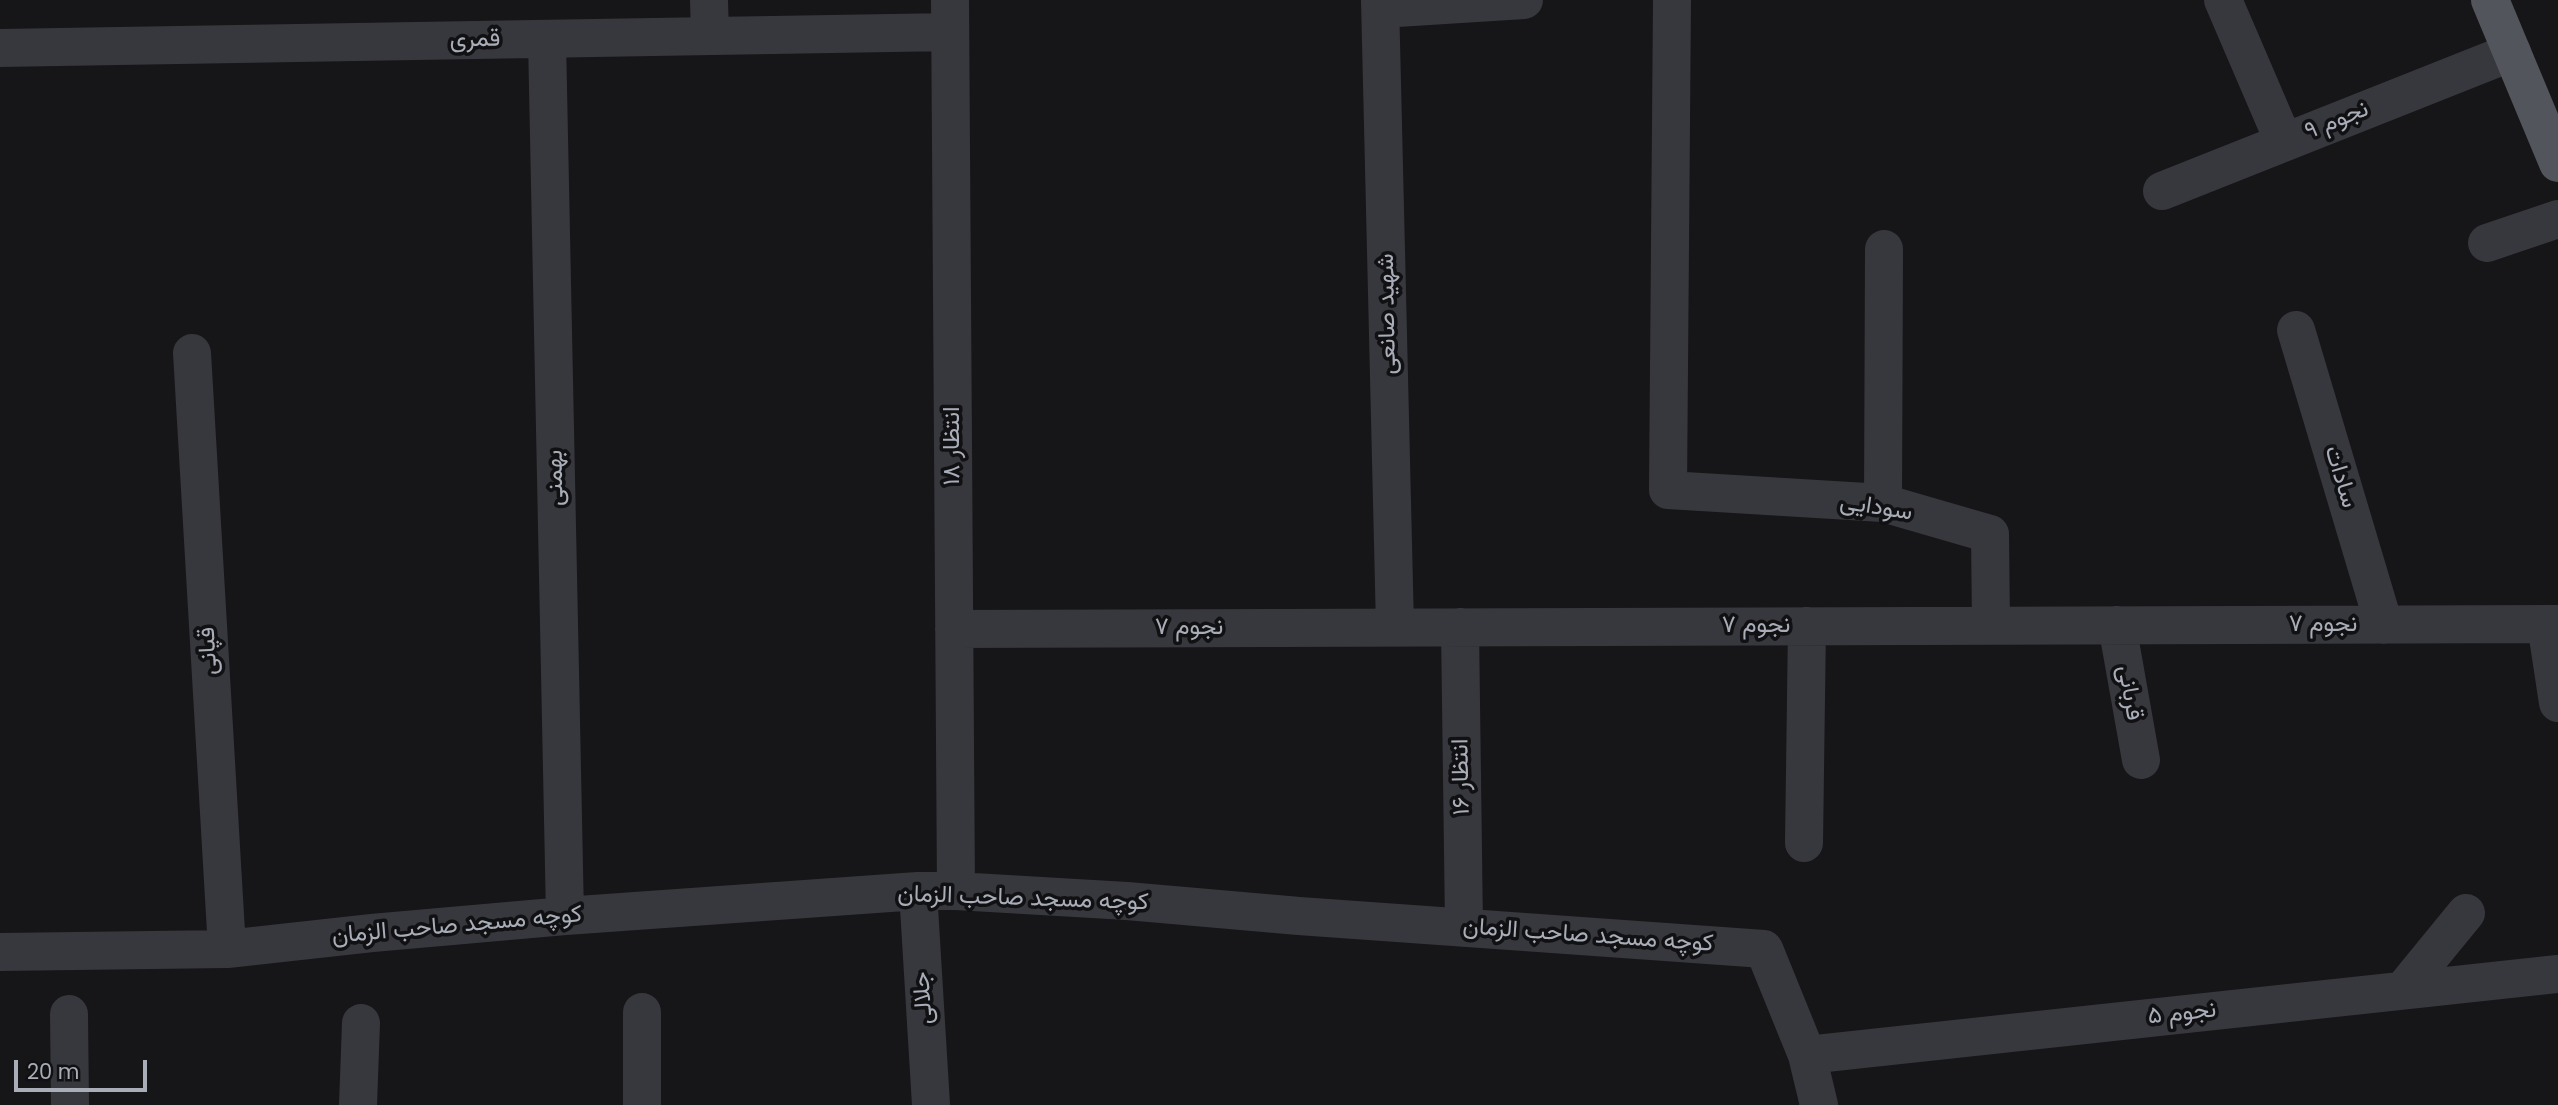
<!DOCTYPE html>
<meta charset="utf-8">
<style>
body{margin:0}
#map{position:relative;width:2558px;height:1105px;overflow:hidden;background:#161618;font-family:Poppins,sans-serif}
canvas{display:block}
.scale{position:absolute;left:14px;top:1060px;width:133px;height:32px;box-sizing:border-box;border:4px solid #a8adb8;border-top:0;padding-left:9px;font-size:21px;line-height:24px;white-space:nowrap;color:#a8adb8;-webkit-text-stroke:5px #111113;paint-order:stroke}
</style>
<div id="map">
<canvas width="2558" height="1105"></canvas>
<div class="scale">20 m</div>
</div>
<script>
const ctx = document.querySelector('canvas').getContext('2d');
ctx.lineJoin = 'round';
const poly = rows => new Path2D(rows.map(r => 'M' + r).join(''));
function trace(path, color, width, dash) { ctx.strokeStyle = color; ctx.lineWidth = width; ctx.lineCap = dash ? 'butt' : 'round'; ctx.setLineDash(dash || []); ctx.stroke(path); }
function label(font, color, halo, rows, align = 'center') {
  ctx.font = font + ' Poppins,Vazirmatn,sans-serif'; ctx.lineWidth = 7; ctx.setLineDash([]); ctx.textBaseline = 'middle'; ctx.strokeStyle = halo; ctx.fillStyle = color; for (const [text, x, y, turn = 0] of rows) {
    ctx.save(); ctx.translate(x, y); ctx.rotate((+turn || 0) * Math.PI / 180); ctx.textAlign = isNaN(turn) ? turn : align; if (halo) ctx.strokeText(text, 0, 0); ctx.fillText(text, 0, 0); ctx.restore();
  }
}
const minor = poly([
 [709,0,710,36],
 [950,0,956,891],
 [1380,0,1395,627],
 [1672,0,1668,490,1883,503,1990,534,1991,626],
 [2223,0,2284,142],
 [1381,9,1524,0],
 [547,39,565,916],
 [0,48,950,32],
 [2162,191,2512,52],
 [2487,243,2558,219],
 [2296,330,2384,625],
 [192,353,227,949],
 [1883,503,1884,249],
 [2546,624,2558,703],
 [2117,625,2141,760],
 [1460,627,1464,927],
 [954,629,2558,624],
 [1804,843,1807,626],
 [918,891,931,1105],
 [0,952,227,949,372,933,565,916,918,891,956,891,1127,901,1299,916,1764,949,1807,1055,1819,1105],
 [2403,990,2466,913],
 [642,1012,642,1105],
 [69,1014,70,1105],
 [1807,1055,2558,974],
 [358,1105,361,1023]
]);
const major = poly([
 [2490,0,2558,163]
]);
const streetNames = [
 ["قمری",475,40,-1],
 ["نجوم ۹",2337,121,-22],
 ["شهید صانعی",1388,314,-91],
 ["انتظار ۱۸",953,446,-90],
 ["سادات",2340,477,73],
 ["بهمنی",556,478,-91],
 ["سودایی",1876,508,9],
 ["نجوم ۷",2323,625],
 ["نجوم ۷",1756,626],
 ["نجوم ۷",1189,628],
 ["قپانی",209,651,-93],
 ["قربانی",2129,693,80],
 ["انتظار ۱۶",1462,777,-91],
 ["کوچه مسجد صاحب الزمان",1023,899,2],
 ["کوچه مسجد صاحب الزمان",457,926,-5],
 ["کوچه مسجد صاحب الزمان",1588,936,4],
 ["جلالی",924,998,-94],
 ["نجوم ۵",2182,1014,-6]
];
trace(minor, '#37383d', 38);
trace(major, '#53555c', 38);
label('24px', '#a8adb8', '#111113', streetNames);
</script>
